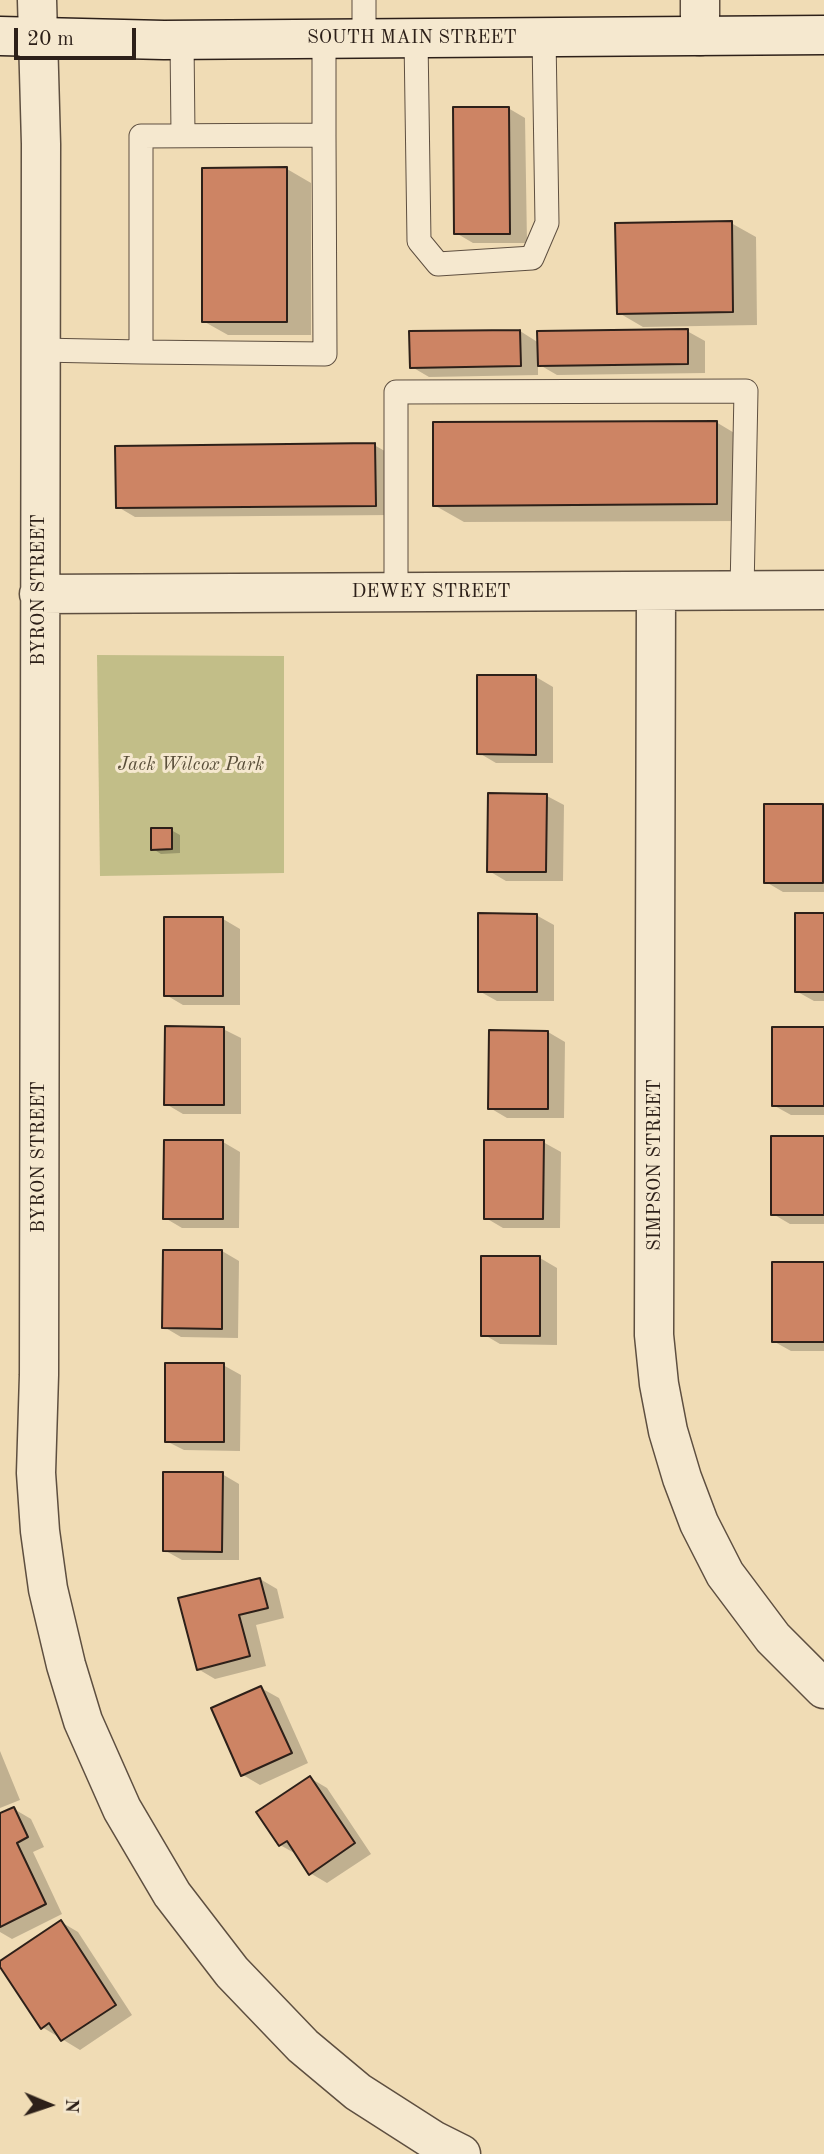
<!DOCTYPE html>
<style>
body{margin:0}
#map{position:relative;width:824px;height:2154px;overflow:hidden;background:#f0dcb5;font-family:"Old Standard TT",serif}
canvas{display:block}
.north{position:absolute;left:14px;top:2070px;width:70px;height:70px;-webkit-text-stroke:5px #f5e8cf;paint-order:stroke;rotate:92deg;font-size:19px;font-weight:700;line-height:28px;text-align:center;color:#2d2019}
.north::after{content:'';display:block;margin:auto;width:24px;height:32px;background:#2d2019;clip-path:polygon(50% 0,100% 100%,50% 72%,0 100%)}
.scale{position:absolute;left:14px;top:28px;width:122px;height:32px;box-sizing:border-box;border:4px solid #2d2019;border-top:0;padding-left:9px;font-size:21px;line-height:24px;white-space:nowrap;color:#2d2019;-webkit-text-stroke:5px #f5e8cf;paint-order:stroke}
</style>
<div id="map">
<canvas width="824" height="2154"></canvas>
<div class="north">N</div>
<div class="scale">20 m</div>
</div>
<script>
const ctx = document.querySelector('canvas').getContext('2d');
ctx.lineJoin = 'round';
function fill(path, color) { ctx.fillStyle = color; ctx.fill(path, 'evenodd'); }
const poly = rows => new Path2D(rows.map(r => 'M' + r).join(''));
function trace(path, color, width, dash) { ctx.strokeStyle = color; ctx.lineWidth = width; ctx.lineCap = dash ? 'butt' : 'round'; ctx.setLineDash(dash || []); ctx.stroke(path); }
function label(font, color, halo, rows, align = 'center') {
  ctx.font = font + ' "Old Standard TT",serif'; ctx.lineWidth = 6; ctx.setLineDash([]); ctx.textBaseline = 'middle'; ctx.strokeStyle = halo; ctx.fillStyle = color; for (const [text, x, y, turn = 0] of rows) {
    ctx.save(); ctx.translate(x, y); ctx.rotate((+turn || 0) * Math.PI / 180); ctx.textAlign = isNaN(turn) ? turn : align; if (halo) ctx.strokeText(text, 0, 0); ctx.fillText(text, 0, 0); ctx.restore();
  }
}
const green = poly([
 [97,655,284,656,284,873,100,876]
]);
const shadow = poly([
 [508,108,525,118,527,243,473,243,456,233],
 [287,169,311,183,311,335,228,335,203,321],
 [731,223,756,237,757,325,643,327,619,313],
 [520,331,539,343,687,331,705,341,705,373,557,375,538,364,538,375,429,377,412,367],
 [716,422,746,440,746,521,464,522,434,505],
 [374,445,392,455,393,515,135,517,118,507],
 [536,677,553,687,553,763,496,763,479,753],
 [547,796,564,805,563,881,506,881,489,871],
 [823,806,824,892,783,892,766,882],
 [171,830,180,835,180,853,161,854,153,849],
 [536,915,554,925,554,1001,497,1001,479,991],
 [824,915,824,1001,814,1001,796,991],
 [223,919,240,929,240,1005,183,1005,166,995],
 [824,1028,824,1115,791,1115,773,1105],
 [223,1029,241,1038,241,1114,183,1114,166,1104],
 [548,1032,565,1042,564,1118,507,1118,490,1108],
 [824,1138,824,1224,790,1224,773,1214],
 [223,1142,240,1152,239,1228,182,1228,165,1218],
 [543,1142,561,1152,560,1228,503,1228,486,1218],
 [222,1251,239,1261,238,1338,181,1337,164,1327],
 [483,1258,540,1258,557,1268,557,1345,500,1344,483,1334],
 [824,1264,824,1351,791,1351,773,1341],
 [223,1365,241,1375,240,1451,184,1450,166,1441],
 [222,1474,239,1484,239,1560,182,1560,164,1550],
 [260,1579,277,1589,284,1618,256,1625,266,1666,215,1679,198,1669],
 [261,1688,279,1698,308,1763,260,1785,243,1775],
 [0,1751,20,1800,0,1808],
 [310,1778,327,1788,371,1854,327,1883,310,1873,298,1855,280,1845],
 [14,1809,31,1819,44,1847,33,1852,62,1914,12,1939,0,1932,0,1815],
 [61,1922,78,1932,132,2015,80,2050,42,2027,0,1964]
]);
const building = poly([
 [453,107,509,107,510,234,454,234,453,107],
 [287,167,287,322,202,322,202,168,287,167],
 [732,221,733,312,617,314,615,223,732,221],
 [688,329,688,364,538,366,537,331,688,329],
 [520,330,521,366,410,368,409,331,520,330],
 [717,421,717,504,433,506,433,422,717,421],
 [375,443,376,506,116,508,115,446,375,443],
 [477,675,536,675,536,755,477,754,477,675],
 [488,793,547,794,546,872,487,872,488,793],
 [764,804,823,804,823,883,764,883,764,804],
 [151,828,172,828,172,849,151,850,151,828],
 [478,913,537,914,537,992,478,992,478,913],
 [795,913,824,913,824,992,795,992,795,913],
 [164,917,223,917,223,996,164,996,164,917],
 [165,1026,224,1027,224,1105,164,1105,165,1026],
 [772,1027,824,1027,824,1106,772,1106,772,1027],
 [489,1030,548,1031,548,1109,488,1109,489,1030],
 [771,1136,824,1136,824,1215,771,1215,771,1136],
 [164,1140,223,1140,223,1219,163,1219,164,1140],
 [484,1140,544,1140,543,1219,484,1219,484,1140],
 [163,1250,222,1250,222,1329,162,1328,163,1250],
 [481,1256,540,1256,540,1336,481,1336,481,1256],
 [772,1262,824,1262,824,1342,772,1342,772,1262],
 [165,1363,224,1363,224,1442,165,1442,165,1363],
 [163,1472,223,1472,222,1552,163,1551,163,1472],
 [260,1578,268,1608,239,1615,250,1656,197,1670,178,1598,260,1578],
 [261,1686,292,1753,241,1776,211,1708,261,1686],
 [310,1776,355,1843,309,1875,287,1841,279,1846,256,1812,310,1776],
 [14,1807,28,1837,17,1843,46,1904,0,1927,0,1813,14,1807],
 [61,1920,116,2005,61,2041,49,2023,41,2029,0,1967,0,1961,61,1920]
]);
const lane = poly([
 [364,38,364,0],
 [416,38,419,241,438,264,532,258,547,223,544,37],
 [324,39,324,135],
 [182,40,183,135],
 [40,350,141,352,325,354,324,135,141,136,141,352],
 [396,592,396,392,746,391,742,591]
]);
const street = poly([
 [37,0,41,144,39,1375,36,1473,40,1531,48,1589,66,1665,83,1721,122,1809,172,1894,232,1972,303,2046,358,2092,433,2140,461,2154],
 [700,0,700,36],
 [656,591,654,1335,659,1384,668,1431,682,1478,699,1523,725,1574,773,1638,824,1689],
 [39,594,824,590]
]);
const secondary = poly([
 [0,36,164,40,824,35]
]);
const streetNames = [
 ["SOUTH MAIN STREET",412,38],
 ["BYRON STREET",39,590,-90],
 ["DEWEY STREET",431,592],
 ["BYRON STREET",39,1157,-90],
 ["SIMPSON STREET",655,1165,-90]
];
const parkNames = [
 ["Jack Wilcox Park",191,765]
];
fill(green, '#c2be88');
fill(shadow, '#0003');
fill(building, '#cd8464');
trace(building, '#2d2019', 2);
trace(lane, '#5e4f40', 25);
trace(street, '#5e4f40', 41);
trace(secondary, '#2d2019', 41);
trace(lane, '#f5e8cf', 23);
trace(street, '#f5e8cf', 38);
trace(secondary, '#f5e8cf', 38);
label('19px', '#2d2019', '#f5e8cf', streetNames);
label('italic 19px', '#5a4f3a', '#f5e8cf', parkNames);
</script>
